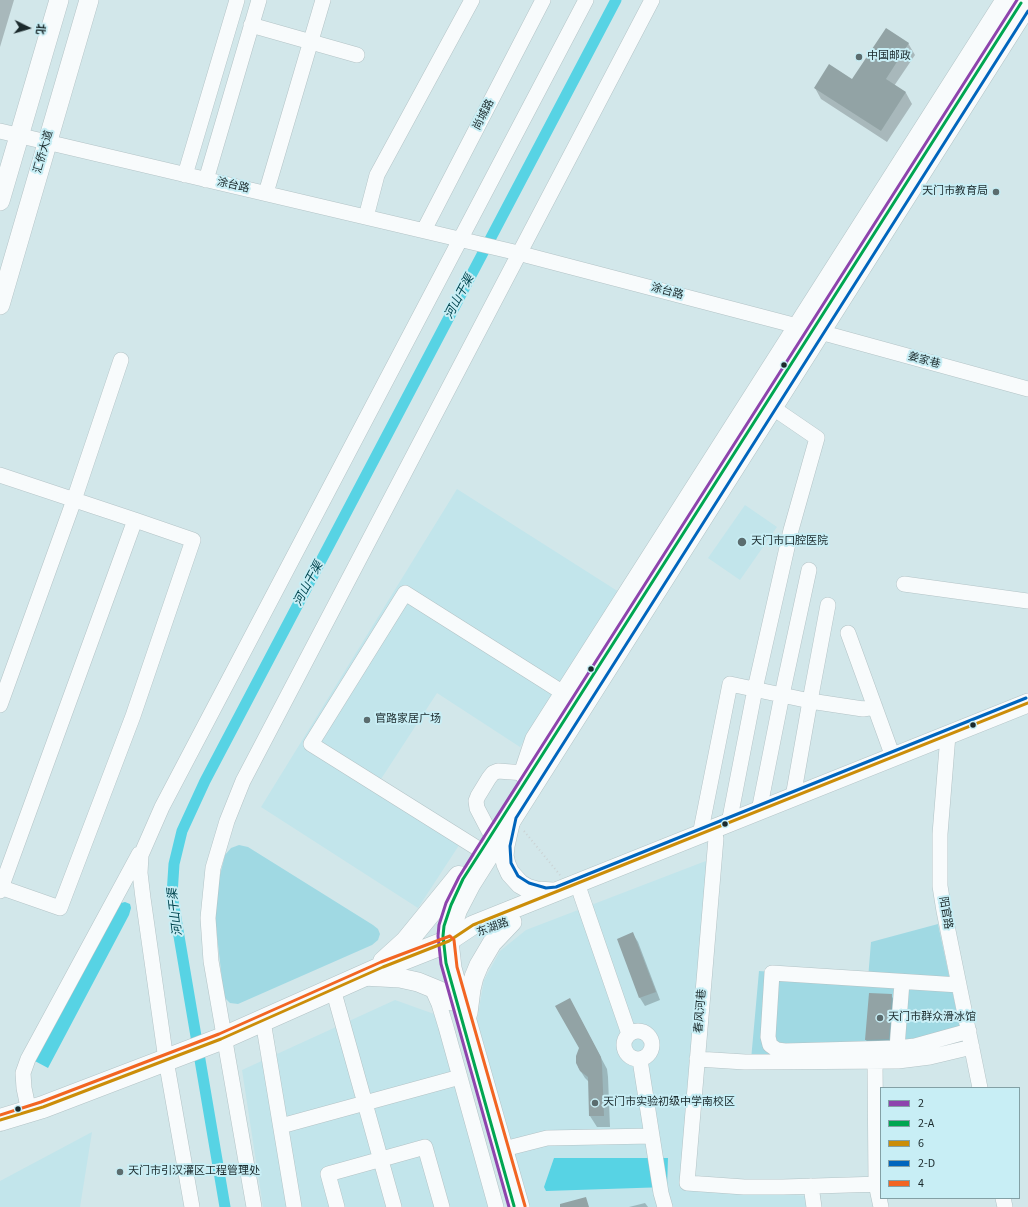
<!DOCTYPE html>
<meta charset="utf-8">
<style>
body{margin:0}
#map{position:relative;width:1028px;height:1207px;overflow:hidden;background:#d2e7ea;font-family:"Source Sans 3","Noto Sans SC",sans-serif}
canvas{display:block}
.legend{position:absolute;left:880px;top:1087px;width:140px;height:112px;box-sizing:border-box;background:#c8eef5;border:1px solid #83a0a5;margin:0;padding:5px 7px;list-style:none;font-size:12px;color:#1b2a2c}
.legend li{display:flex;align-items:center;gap:8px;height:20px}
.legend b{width:20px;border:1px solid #83a0a5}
.north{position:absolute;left:8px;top:8px;width:40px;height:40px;-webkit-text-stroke:3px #c8eef5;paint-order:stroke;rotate:95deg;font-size:11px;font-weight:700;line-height:16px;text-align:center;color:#1b2a2c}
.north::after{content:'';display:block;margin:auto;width:14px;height:18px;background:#1b2a2c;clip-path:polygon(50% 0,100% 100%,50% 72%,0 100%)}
</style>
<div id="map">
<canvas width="1028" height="1207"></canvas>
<ul class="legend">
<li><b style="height:5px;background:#8e44ad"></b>2</li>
<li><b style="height:5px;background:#00a651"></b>2-A</li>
<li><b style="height:5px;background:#cb8d09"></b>6</li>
<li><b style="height:5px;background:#0065bd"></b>2-D</li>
<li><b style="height:5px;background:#f26522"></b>4</li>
</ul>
<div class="north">北</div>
</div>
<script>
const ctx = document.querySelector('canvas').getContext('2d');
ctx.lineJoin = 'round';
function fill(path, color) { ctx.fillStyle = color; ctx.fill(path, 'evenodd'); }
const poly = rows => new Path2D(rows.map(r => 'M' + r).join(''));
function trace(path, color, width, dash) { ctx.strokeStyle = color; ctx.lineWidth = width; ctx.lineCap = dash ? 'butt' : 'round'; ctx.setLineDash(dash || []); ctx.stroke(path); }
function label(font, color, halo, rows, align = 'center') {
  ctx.font = font + ' "Source Sans 3","Noto Sans SC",sans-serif'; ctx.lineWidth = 4; ctx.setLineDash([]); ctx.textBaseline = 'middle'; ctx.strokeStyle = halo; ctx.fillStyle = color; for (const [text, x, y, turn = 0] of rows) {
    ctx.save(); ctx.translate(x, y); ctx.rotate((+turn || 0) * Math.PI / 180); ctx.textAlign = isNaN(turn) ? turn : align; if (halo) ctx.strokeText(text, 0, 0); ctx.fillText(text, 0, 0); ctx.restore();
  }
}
const built = poly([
 [457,489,619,592,520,747,437,693,381,779,467,833,418,908,261,807],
 [745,505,777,527,740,580,708,558],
 [711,859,684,1186,807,1196,809,1207,529,1207,477,1020,484,980,500,951,526,930],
 [395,1000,448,1019,500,1207,263,1207,242,1070],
 [92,1132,80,1207,0,1207,0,1181]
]);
const green = poly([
 [239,845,248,847,373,925,378,929,380,934,378,940,372,945,238,1004,230,1003,224,997,216,927,215,905,220,875,225,855,231,848],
 [938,924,964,1046,751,1060,759,971,868,979,871,942]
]);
const water = poly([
 [125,902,130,904,131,908,129,915,48,1068,33,1060,118,907,121,903],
 [554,1158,668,1158,667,1187,546,1191,544,1187]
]);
const shadow = poly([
 [0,0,14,0,0,47],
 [908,43,915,55,894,86,906,93,912,104,887,142,821,99,815,88,853,81],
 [633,934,638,942,660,1000,645,1006,640,998],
 [891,995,896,1004,893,1047,871,1048,866,1040],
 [576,1011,607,1069,608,1077,610,1127,597,1127,590,1116,589,1082,585,1078,578,1067,580,1048],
 [645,1203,648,1207,629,1207]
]);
const canal = poly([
 [225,1207,172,895,174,864,182,831,205,781,616,0]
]);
const building = poly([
 [886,28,909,43,886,79,906,92,881,131,814,88,829,64,852,79],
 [633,932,656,992,639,998,617,939],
 [869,993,892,994,889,1039,865,1040],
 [570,998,601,1057,602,1065,604,1116,589,1116,588,1077,580,1071,576,1063,576,1056,579,1048,555,1006],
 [586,1197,589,1207,560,1207,560,1204]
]);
const path = poly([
 [524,831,560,875]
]);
const minor = poly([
 [251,25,357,55],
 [0,131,514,252,820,332,1028,389],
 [185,175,237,0],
 [206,180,259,0],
 [266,193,323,0],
 [366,217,377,175,472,0],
 [424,230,543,0],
 [0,475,135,520,0,891],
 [904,584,1028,601],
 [828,605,810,701,863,709,875,707],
 [848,633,893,757],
 [0,705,74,500,121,360],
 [948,735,940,834,940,886,944,911,980,1088],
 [759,811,782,695,809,570],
 [729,823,755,689,791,530,817,438,779,412],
 [489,831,477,808,476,801,478,796,489,778,493,773,498,771,525,773],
 [700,835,730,684,810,701,793,797],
 [716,838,687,1183,744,1187,783,1187,881,1184],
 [477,848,311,744,405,593,565,694],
 [577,883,629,1034],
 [0,887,60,908,133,716,193,540,135,520],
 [959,985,772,973,768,1037,770,1045,777,1050,785,1051,897,1048,915,1046,969,1031],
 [431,986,439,1004,446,1027,496,1207],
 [333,989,394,1207],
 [263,1021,294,1207],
 '624 1045a14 14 0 1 1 28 0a14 14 0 1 1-28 0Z',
 [897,1048,902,982],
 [697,1059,745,1062,898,1061,930,1057,972,1047],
 [640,1060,661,1193,665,1207],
 [875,1061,876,1184,881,1207],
 [29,1112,24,1088,23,1073,28,1059,139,854],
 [281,1126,460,1077],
 [504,1149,547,1138,652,1136],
 [811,1186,814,1207],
 [1003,1198,1005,1207],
 [192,1207,166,1060,143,898,140,873,141,855,162,807,586,0],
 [254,1207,211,961,208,918,213,868,227,821,243,781,652,0],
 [337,1207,328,1174,425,1147,442,1207]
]);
const major = poly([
 [0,201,59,0],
 [0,305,89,0],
 [510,824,505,846,504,856,506,864,510,873,520,884,527,888,537,891,553,892],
 [449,941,473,925,1028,703],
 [449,941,452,968,520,1207],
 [363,976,400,978,418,982,440,991,451,1001],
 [468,1013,471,989,474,977,479,965,492,943,512,922]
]);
const highway = poly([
 [525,773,536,740,1007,0],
 [384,962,406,942,459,877],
 [0,1120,43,1107,221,1039,383,967,449,941,450,929,456,910,470,883,1028,2]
]);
const bus1 = poly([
 [509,1207,441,964,438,936,439,925,446,903,459,877,477,848,1017,0]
]);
const bus2 = poly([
 [514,1206,446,963,443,936,444,926,451,905,463,879,481,851,1021,3]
]);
const bus3 = poly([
 [0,1120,43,1107,221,1039,383,967,449,941,473,925,1028,703]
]);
const bus4 = poly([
 [1026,698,556,887,546,888,529,883,518,876,511,863,510,846,516,818,1028,11]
]);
const bus5 = poly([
 [0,1115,41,1102,219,1034,381,962,450,936,454,940,457,967,525,1206]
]);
const markers = [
 [859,57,4,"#5b6c6e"],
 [996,192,4,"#5b6c6e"],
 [784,365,3.5,"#1b2a2c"],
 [742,542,5,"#5b6c6e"],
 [591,669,3.5,"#1b2a2c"],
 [367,720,4,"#5b6c6e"],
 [973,725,3.5,"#1b2a2c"],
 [725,824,3.5,"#1b2a2c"],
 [880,1018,4,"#5b6c6e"],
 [595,1103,4,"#5b6c6e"],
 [18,1109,3.5,"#1b2a2c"],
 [120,1172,4,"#5b6c6e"]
];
const poiNames = [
 ["中国邮政",867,57],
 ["天门市教育局",988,192,"right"],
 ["天门市口腔医院",751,542],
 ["官路家居广场",375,720],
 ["天门市群众滑冰馆",888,1018],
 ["天门市实验初级中学南校区",603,1103],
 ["天门市引汉灌区工程管理处",128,1172]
];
const streetNames = [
 ["尚城路",484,115,-63],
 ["汇侨大道",44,152,-74],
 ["涂台路",233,186,13],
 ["涂台路",667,292,15],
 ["姜家巷",924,361,15],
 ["阳官路",945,913,80],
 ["东湖路",493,928,-20],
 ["春风河巷",701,1011,-85]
];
const waterNames = [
 ["河山干渠",460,297,-62],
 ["河山干渠",309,584,-62],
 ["河山干渠",176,912,-97]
];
fill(built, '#c2e5eb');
fill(green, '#a0d9e3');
fill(water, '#57d3e4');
fill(shadow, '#0003');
trace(canal, '#57d3e4', 11);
fill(building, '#92a3a5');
trace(minor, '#b3c3c6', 16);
trace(major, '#b3c3c6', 20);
trace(highway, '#b3c3c6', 23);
trace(path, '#cbd2d3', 2, [1, 3]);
trace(minor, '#f8fbfc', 15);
trace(major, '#f8fbfc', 19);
trace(highway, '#f8fbfc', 22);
trace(bus1, '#8e44ad', 3);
trace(bus2, '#00a651', 3);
trace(bus3, '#cb8d09', 3);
trace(bus4, '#0065bd', 3);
trace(bus5, '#f26522', 3);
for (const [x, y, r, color] of markers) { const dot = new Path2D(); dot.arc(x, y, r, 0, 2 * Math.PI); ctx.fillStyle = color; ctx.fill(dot); trace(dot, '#c8eef5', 1.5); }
label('11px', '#1b2a2c', '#c8eef5', poiNames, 'left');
label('11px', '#1b2a2c', '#c8eef5', streetNames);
label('italic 12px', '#00454f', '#c8eef5', waterNames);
</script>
